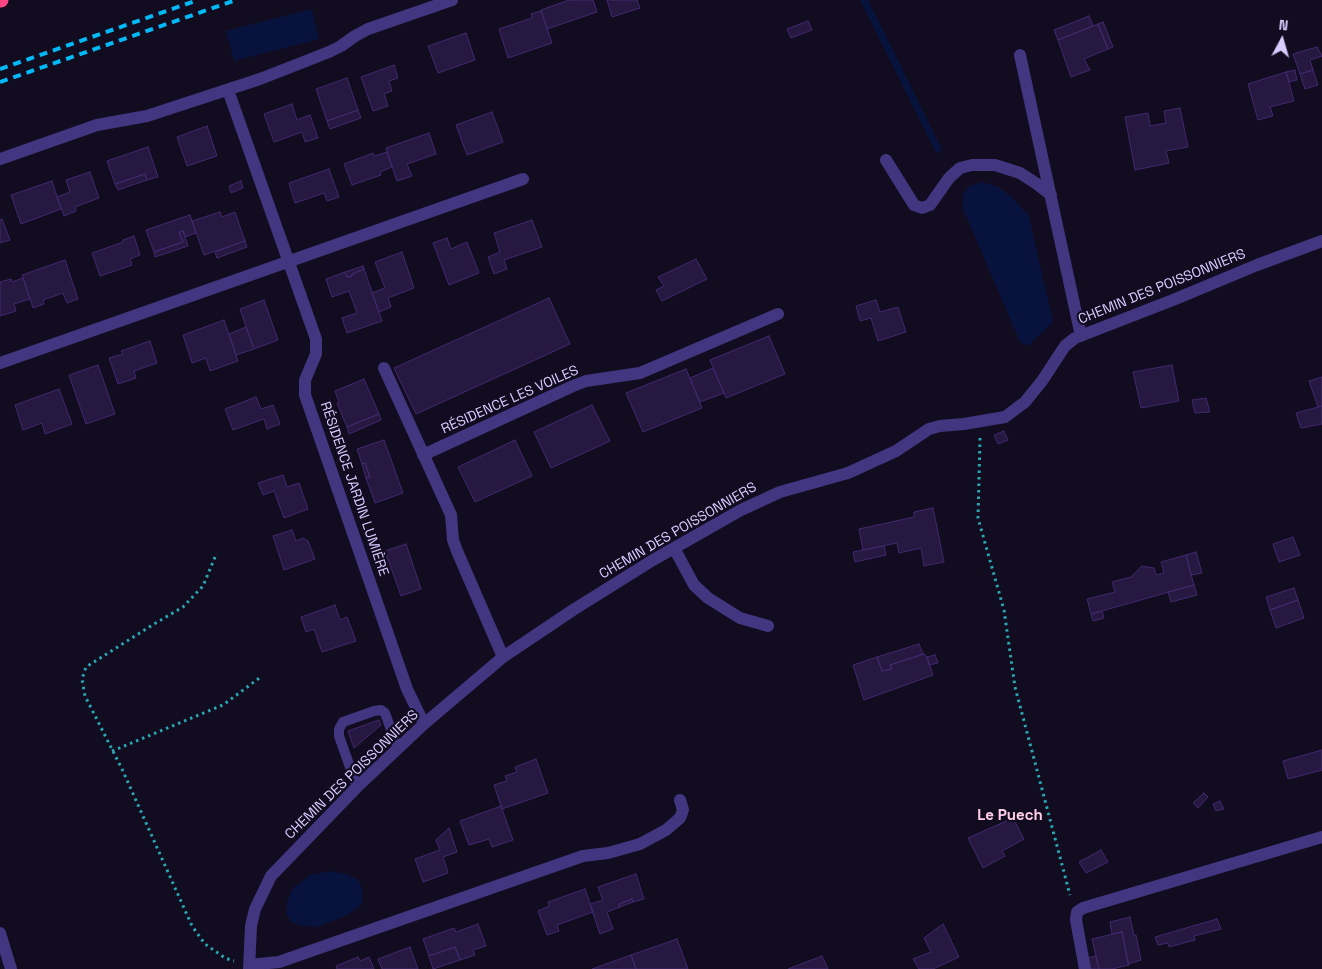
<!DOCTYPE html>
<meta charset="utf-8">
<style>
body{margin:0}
#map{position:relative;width:1322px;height:969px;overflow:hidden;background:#120c20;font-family:"Space Grotesk",sans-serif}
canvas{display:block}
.north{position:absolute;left:1257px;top:15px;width:50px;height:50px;-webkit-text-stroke:4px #120c20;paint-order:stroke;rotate:6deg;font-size:14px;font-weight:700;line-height:20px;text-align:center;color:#d8cbff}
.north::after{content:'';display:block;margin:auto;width:18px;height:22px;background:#d8cbff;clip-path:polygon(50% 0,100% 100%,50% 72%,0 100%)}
</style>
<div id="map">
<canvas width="1322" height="969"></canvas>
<div class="north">N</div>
</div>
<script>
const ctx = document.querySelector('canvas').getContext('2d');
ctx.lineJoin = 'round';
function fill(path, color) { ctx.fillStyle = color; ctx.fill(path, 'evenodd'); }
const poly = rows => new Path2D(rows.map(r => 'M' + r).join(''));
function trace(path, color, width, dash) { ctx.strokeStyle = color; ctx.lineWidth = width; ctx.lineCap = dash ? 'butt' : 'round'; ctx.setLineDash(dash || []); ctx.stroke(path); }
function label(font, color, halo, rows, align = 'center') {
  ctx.font = font + ' "Space Grotesk",sans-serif'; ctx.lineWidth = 4.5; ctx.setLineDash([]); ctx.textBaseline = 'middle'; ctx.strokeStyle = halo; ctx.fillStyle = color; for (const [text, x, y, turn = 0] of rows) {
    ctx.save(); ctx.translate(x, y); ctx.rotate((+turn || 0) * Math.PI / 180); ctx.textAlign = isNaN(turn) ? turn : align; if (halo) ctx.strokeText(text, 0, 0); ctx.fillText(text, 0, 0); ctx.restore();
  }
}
const water = poly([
 [312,9,319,39,234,61,226,31],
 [982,182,998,187,1012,197,1029,216,1053,322,1028,346,1020,342,963,209,963,195,969,186],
 [329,871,346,874,358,880,363,891,362,904,348,915,317,927,301,926,291,922,286,913,287,902,293,888,310,875]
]);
const stream = poly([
 [864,0,938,149]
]);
const building = poly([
 [569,0,593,0,597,12,547,29,541,10,569,0],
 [607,0,637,0,640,8,612,17,607,0],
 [541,11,552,43,508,58,499,29,532,18,531,14,541,11],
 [1089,16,1093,26,1058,40,1054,30,1089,16],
 [808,21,812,30,791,38,787,29,808,21],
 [1103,22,1113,47,1108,49,1098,24,1103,22],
 [1098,24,1108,49,1084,59,1090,70,1071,77,1058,40,1098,24],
 [466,33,475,60,438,73,428,46,466,33],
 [1317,47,1322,56,1310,60,1313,70,1300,74,1293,54,1317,47],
 [394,65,398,78,389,81,392,91,384,94,388,106,373,111,361,77,394,65],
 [1295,70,1297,80,1289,82,1286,72,1295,70],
 [1313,70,1318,85,1305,89,1300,74,1313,70],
 [1286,72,1294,101,1270,107,1273,116,1258,120,1248,84,1286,72],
 [347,78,358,110,327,121,316,89,347,78],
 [292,104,297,120,310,115,318,138,305,142,302,132,274,142,264,114,292,104],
 [1180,108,1188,147,1166,151,1169,163,1135,170,1125,117,1148,113,1150,126,1166,123,1164,111,1180,108],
 [358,110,361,118,330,129,327,121,358,110],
 [492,112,503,142,467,155,456,125,492,112],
 [207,126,217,156,187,166,177,137,207,126],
 [429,133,436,154,407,164,412,176,397,181,386,148,429,133],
 [148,147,158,177,147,180,145,174,115,184,107,161,148,147],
 [387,152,392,167,380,172,381,175,352,185,344,164,373,153,374,156,387,152],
 [329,169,339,197,327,201,324,193,295,203,289,183,329,169],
 [90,172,99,198,75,207,76,211,64,216,57,197,70,192,66,180,90,172],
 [145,174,147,180,118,190,115,184,145,174],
 [52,181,61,209,21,224,11,195,52,181],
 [241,181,243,188,231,193,229,186,241,181],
 [220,212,222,217,235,212,245,241,204,255,192,221,220,212],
 [190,215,196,233,185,237,183,231,179,232,183,242,154,252,146,230,190,215],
 [2,219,10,240,0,243,0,220,2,219],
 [532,220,542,247,504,260,507,269,494,274,488,257,500,252,494,233,532,220],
 [183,231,188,246,155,257,154,252,183,242,179,232,183,231],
 [134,236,140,255,130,259,132,265,100,276,92,253,123,242,123,240,134,236],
 [447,238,451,249,467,242,479,273,449,285,433,243,447,238],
 [245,241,247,247,217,258,215,252,245,241],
 [402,252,414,288,388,298,391,307,379,312,372,293,385,288,375,262,402,252],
 [696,259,707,279,662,301,656,290,664,286,658,277,696,259],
 [65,260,78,299,67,303,63,293,43,300,44,304,33,308,22,275,65,260],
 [363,266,364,269,352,274,352,276,347,277,345,272,363,266],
 [364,269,382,321,347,333,342,318,357,313,349,291,332,297,326,279,345,272,347,277,352,276,352,274,364,269],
 [23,278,30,299,14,304,16,311,0,316,0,282,11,279,12,282,23,278],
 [549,298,570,344,416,414,394,368,549,298],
 [264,300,278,340,254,349,240,309,264,300],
 [876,300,880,312,898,307,906,332,878,341,871,318,860,321,856,306,876,300],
 [224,320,238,361,210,371,206,358,192,363,183,335,224,320],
 [246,327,254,349,236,355,229,334,246,327],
 [769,336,785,374,726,398,710,360,769,336],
 [150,341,157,363,134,371,136,378,118,384,109,358,123,354,121,351,150,341],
 [98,365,115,414,86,424,69,375,98,365],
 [1172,365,1179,401,1141,408,1133,372,1172,365],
 [713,368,724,393,700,402,690,378,713,368],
 [686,369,702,408,643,432,626,393,686,369],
 [1322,377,1322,406,1318,407,1309,381,1322,377],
 [364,379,379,414,347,427,337,403,339,402,335,391,364,379],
 [59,389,72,424,45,434,42,423,23,430,15,405,59,389],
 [256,397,261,409,273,405,280,424,267,429,264,419,233,430,225,409,256,397],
 [1206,398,1210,412,1195,413,1192,400,1206,398],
 [592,405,610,441,551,468,534,432,592,405],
 [1322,406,1322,424,1301,428,1296,413,1322,406],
 [379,414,381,420,349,434,347,427,379,414],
 [1004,431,1008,440,998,444,994,435,1004,431],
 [384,440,403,493,375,503,366,478,370,477,365,463,362,464,357,449,384,440],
 [515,440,532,476,475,502,458,467,515,440],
 [365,463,370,477,366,478,362,464,365,463],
 [283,475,287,487,299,483,308,509,284,518,274,491,263,495,258,483,283,475],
 [933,508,944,562,924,566,921,548,899,553,897,543,863,550,859,529,914,517,914,512,933,508],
 [292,530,296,541,303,538,308,541,315,559,284,570,273,536,292,530],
 [1293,537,1300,555,1279,562,1273,544,1293,537],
 [406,544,421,589,401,596,385,551,406,544],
 [884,546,886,555,855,562,853,552,884,546],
 [1196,552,1202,573,1191,575,1186,555,1196,552],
 [1186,555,1194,585,1091,614,1087,599,1115,592,1112,582,1131,577,1142,566,1154,568,1156,575,1164,573,1161,562,1186,555],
 [1194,585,1197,595,1171,602,1168,592,1194,585],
 [1294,588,1298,600,1270,610,1266,597,1294,588],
 [1298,600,1304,618,1276,628,1270,610,1298,600],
 [335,605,340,620,347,617,356,641,322,652,314,629,306,632,301,617,335,605],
 [1102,611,1104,618,1093,621,1091,614,1102,611],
 [919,644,923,654,890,665,892,669,882,671,877,657,919,644],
 [924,654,927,657,933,675,864,700,853,665,877,657,882,671,892,669,890,665,924,654],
 [935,655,938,663,929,665,927,657,935,655],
 [379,720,381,725,354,748,348,731,379,720],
 [1322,750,1322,770,1288,779,1283,761,1322,750],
 [536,759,548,793,502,809,494,785,507,781,505,776,517,772,515,767,536,759],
 [1204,793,1208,797,1198,808,1193,803,1204,793],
 [1220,801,1224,809,1216,811,1213,804,1220,801],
 [501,806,513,840,492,847,489,839,469,845,460,821,501,806],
 [1013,818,1024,839,1002,851,1005,856,983,868,968,838,1013,818],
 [449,828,457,852,443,857,448,873,423,882,415,859,440,850,436,840,449,828],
 [1101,850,1108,862,1086,873,1079,862,1101,850],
 [636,874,644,899,633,902,632,899,619,904,620,907,607,912,613,929,600,934,590,904,603,900,598,887,636,874],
 [585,889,593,912,557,925,559,931,547,935,538,911,549,906,548,902,585,889],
 [632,899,633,902,620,907,619,904,632,899],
 [1130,917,1134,936,1136,935,1141,960,1128,964,1122,932,1112,934,1110,922,1130,917],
 [1217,919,1221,929,1194,936,1195,940,1169,947,1168,943,1158,945,1155,937,1217,919],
 [478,924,486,946,473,950,475,955,460,960,455,947,429,956,423,939,454,928,456,932,478,924],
 [943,924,959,957,933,969,919,969,913,959,931,952,924,938,943,924],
 [1122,932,1129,965,1112,969,1099,969,1092,939,1122,932],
 [677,939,688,969,636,969,631,955,677,939],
 [410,947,418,969,382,969,378,959,410,947],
 [455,947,460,960,433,969,429,956,455,947],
 [631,955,636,969,592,969,631,955],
 [822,956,828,969,788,969,822,956],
 [1096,956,1099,969,1091,969,1088,958,1096,956],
 [358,957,360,961,369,957,374,969,337,969,336,966,358,957]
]);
const path = poly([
 [980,438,978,518,1004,610,1015,687,1070,895],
 [215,557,203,586,183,607,154,624,86,667,82,679,85,696,122,769,192,926,205,944,225,958,234,961],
 [112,751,223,705,262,676]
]);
const service = poly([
 [357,787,339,736,339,729,343,722,374,711,381,710,385,713,398,749]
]);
const minor = poly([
 [1020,55,1081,336],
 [228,90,316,339,316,354,305,380,305,395,407,689,424,724],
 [0,159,97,125,147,116,260,79,329,52,341,46,355,36,368,29,452,0],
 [886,160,914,205,922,208,930,205,949,178,960,168,972,165,995,165,1020,173,1037,184,1051,195],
 [0,363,523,179],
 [384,368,451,515,453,540,457,551,503,657],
 [423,455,573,386,586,381,640,373,778,314],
 [674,548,694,585,708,598,740,618,768,626],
 [0,933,11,969],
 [249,965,279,962,583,856,608,853,640,844,666,830,680,818,683,810,680,800],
 [249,969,251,926,255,909,271,876,357,787,424,724,503,657,573,610,653,560,741,510,780,492,848,473,896,451,929,429,940,426,964,424,1005,417,1025,402,1042,381,1065,346,1075,338,1173,300,1257,265,1322,241],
 [1085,969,1076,920,1077,912,1083,908,1322,837]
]);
const motorway = poly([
 [0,0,1,0]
]);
const rail = poly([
 [0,69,198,0],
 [0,82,236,0]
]);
const streetNames = [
 ["CHEMIN DES POISSONNIERS",1162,287,-22],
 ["RÉSIDENCE LES VOILES",510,400,-24],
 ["RÉSIDENCE JARDIN LUMIÈRE",354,489,71],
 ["CHEMIN DES POISSONNIERS",678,531,-30],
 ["CHEMIN DES POISSONNIERS",352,775,-44]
];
const neighbourhoodNames = [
 ["Le Puech",1010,816]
];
fill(water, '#08133d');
trace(stream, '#08133d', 7);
fill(building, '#261841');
trace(building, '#41296e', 1);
trace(path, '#2aa7b3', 3, [2.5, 4]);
trace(service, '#433680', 10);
trace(minor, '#433680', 12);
trace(motorway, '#ff4683', 15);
trace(rail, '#00b9f6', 4, [8, 6]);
label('14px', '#d8cbff', '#120c20', streetNames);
label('bold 15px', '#ffcde5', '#120c20', neighbourhoodNames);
</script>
